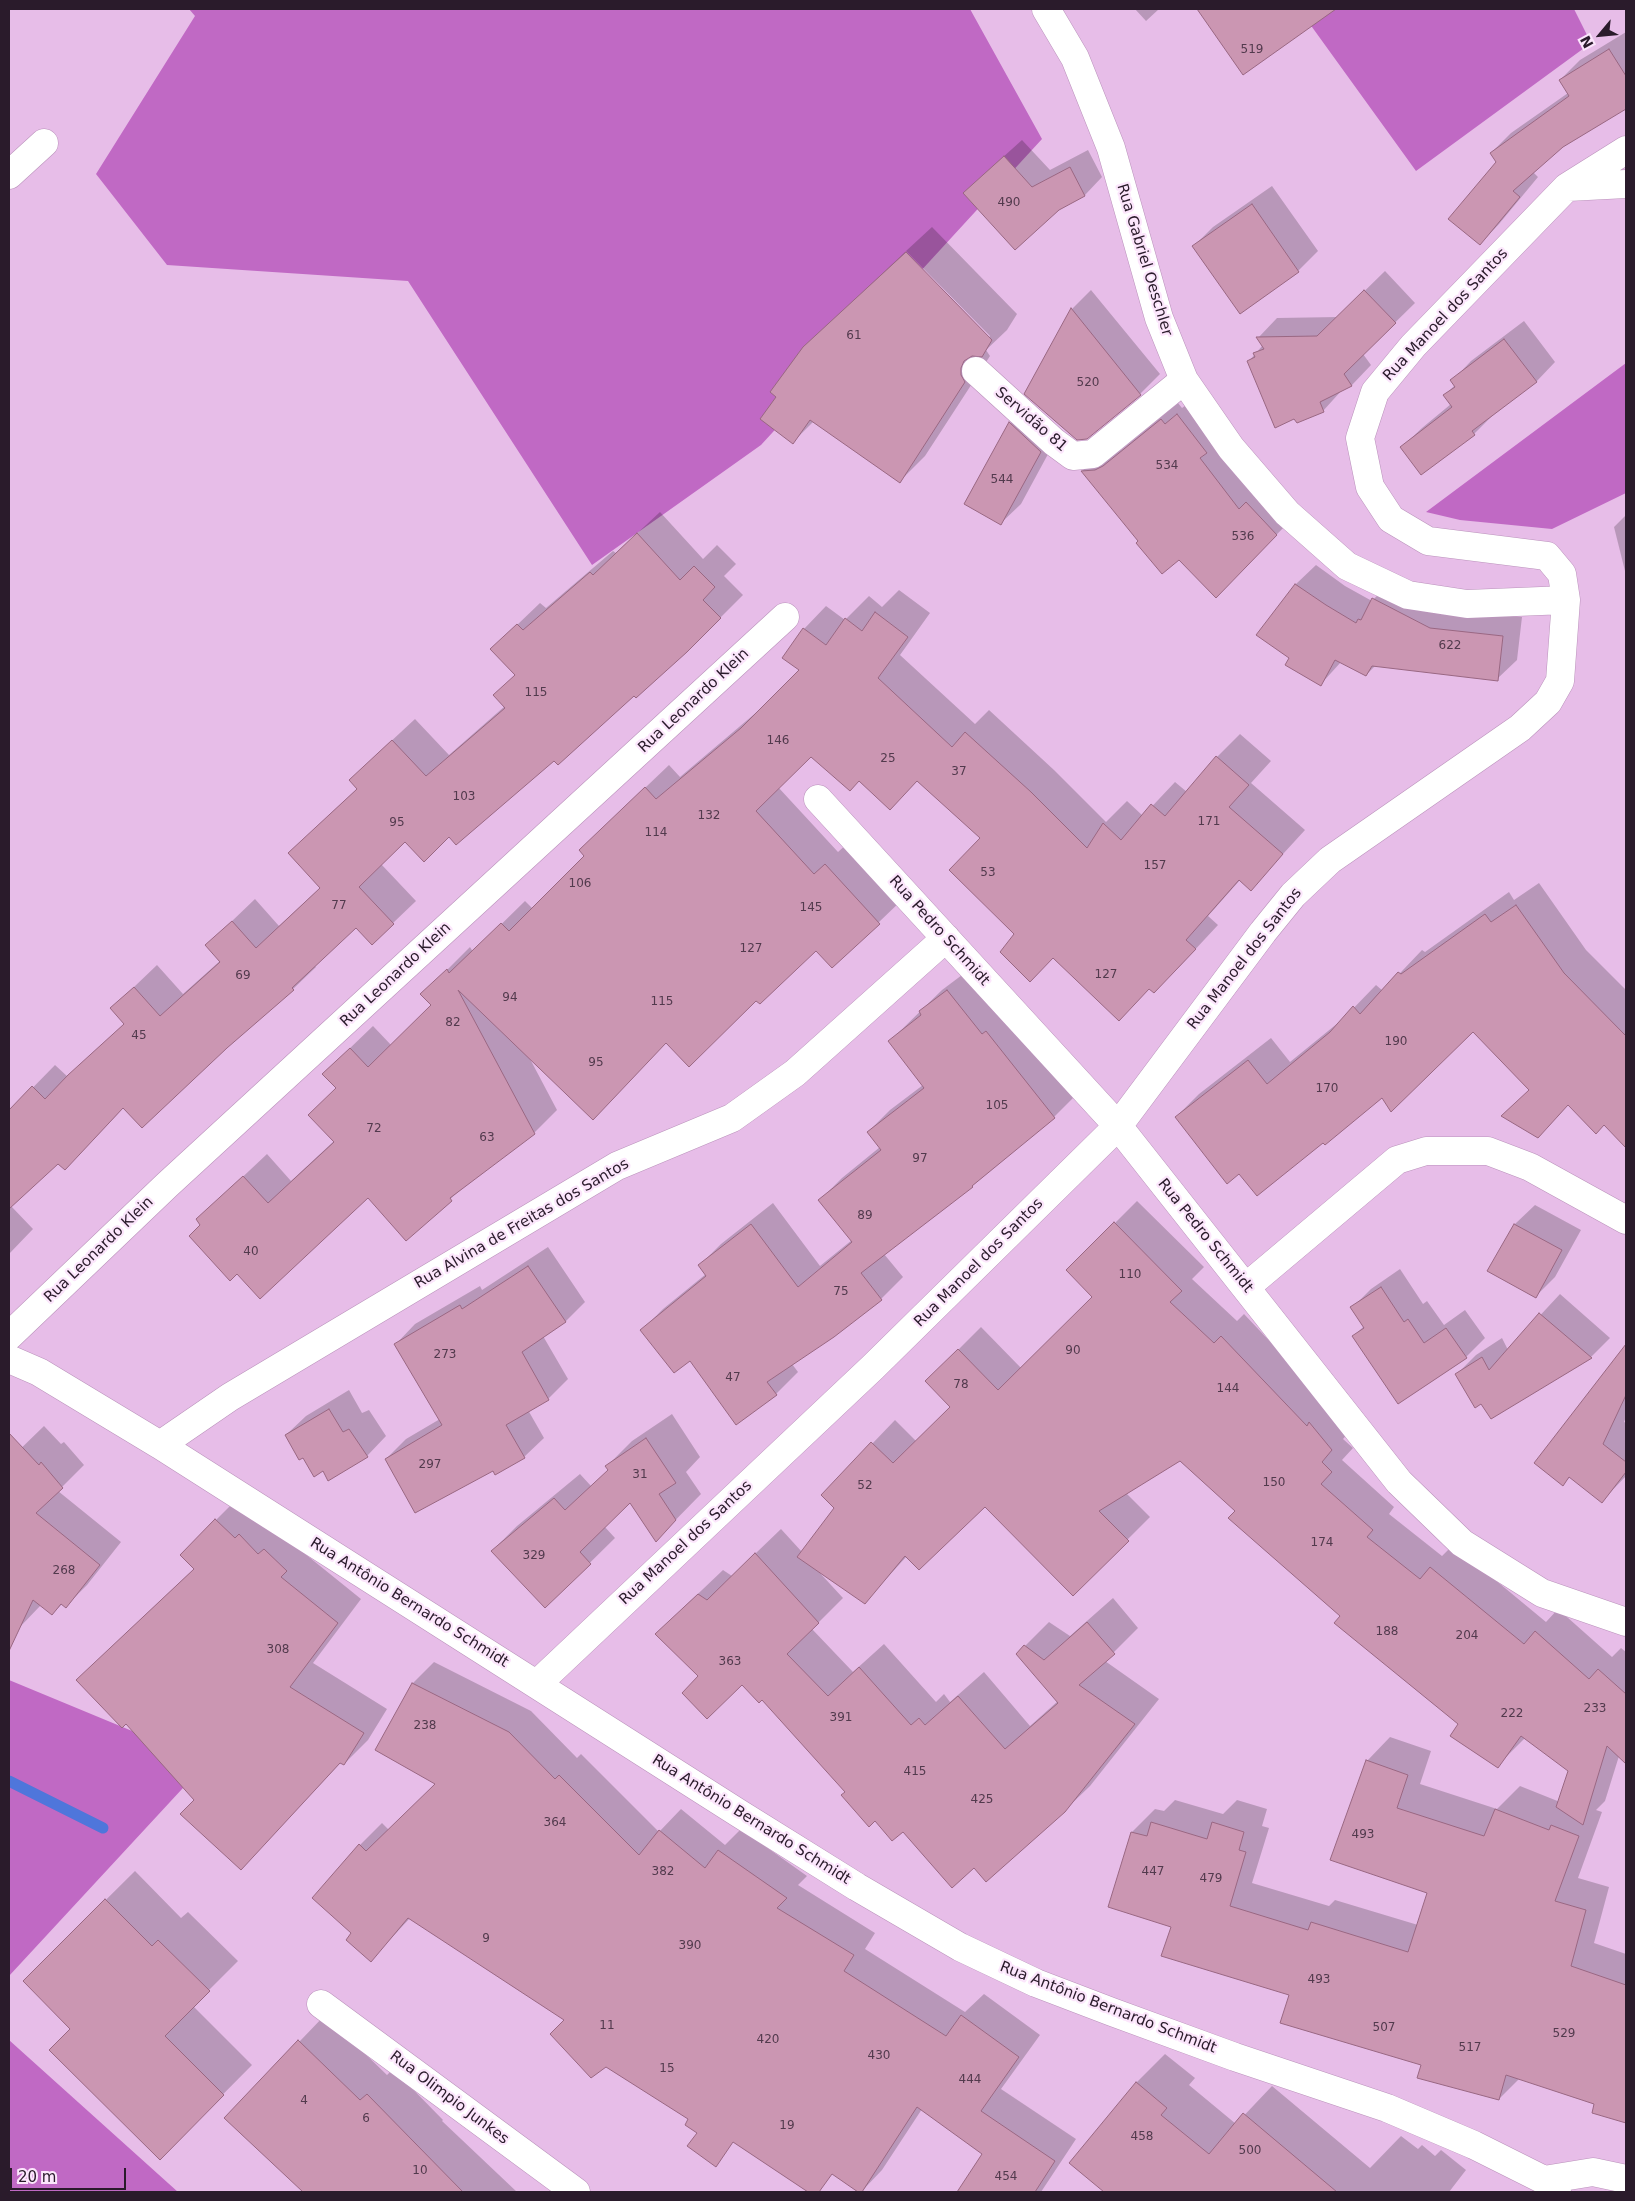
<!DOCTYPE html>
<meta charset="utf-8">
<style>
body{margin:0}
#map{position:relative;width:1635px;height:2201px;overflow:hidden;background:#e7bde8;font-family:"DejaVu Sans",sans-serif}
canvas{display:block}
.frame{position:absolute;inset:0;border:10px solid #2a1b2b;pointer-events:none}
.north{position:absolute;left:1575px;top:10px;width:50px;height:50px;-webkit-text-stroke:4px #fce6fc;paint-order:stroke;rotate:242deg;font-size:14px;font-weight:700;line-height:20px;text-align:center;color:#2a1b2b}
.north::after{content:'';display:block;margin:auto;width:18px;height:22px;background:#2a1b2b;clip-path:polygon(50% 0,100% 100%,50% 72%,0 100%)}
.scale{position:absolute;left:10px;top:2168px;width:116px;height:22px;box-sizing:border-box;border:2px solid #2a1b2b;border-top:0;padding-left:6px;font-size:15px;line-height:18px;white-space:nowrap;color:#2a1b2b;-webkit-text-stroke:4px #fce6fc;paint-order:stroke}
</style>
<div id="map">
<canvas width="1635" height="2201"></canvas>
<div class="frame"></div>
<div class="north">N</div>
<div class="scale">20 m</div>
</div>
<script>
const ctx = document.querySelector('canvas').getContext('2d');
ctx.lineJoin = 'round';
function fill(path, color) { ctx.fillStyle = color; ctx.fill(path, 'evenodd'); }
const poly = rows => new Path2D(rows.map(r => 'M' + r).join(''));
function trace(path, color, width, dash) { ctx.strokeStyle = color; ctx.lineWidth = width; ctx.lineCap = dash ? 'butt' : 'round'; ctx.setLineDash(dash || []); ctx.stroke(path); }
function label(font, color, halo, rows, align = 'center') {
  ctx.font = font + ' "DejaVu Sans",sans-serif'; ctx.lineWidth = 4.5; ctx.setLineDash([]); ctx.textBaseline = 'middle'; ctx.strokeStyle = halo; ctx.fillStyle = color; for (const [text, x, y, turn = 0] of rows) {
    ctx.save(); ctx.translate(x, y); ctx.rotate((+turn || 0) * Math.PI / 180); ctx.textAlign = isNaN(turn) ? turn : align; if (halo) ctx.strokeText(text, 0, 0); ctx.fillText(text, 0, 0); ctx.restore();
  }
}
const forest = poly([
 [189,9,970,9,1042,139,761,445,592,565,408,281,167,265,96,174,195,16],
 [1299,9,1574,9,1591,43,1416,171],
 [1626,363,1626,493,1552,529,1460,520,1426,512],
 [9,1680,207,1762,9,1976],
 [9,2040,178,2192,9,2192]
]);
const shadow = poly([
 [1135,9,1159,9,1146,21],
 [1198,9,1328,9,1313,23,1243,73],
 [1626,32,1626,107,1591,129,1588,125,1533,172,1538,177,1499,224,1480,244,1498,162,1491,153,1511,133,1568,93,1560,80,1580,60],
 [1022,140,1050,170,1088,150,1102,177,1085,195,1058,209,982,176],
 [1272,186,1318,251,1298,271,1240,312,1194,246,1213,227],
 [932,227,1017,314,1007,330,986,350,990,356,925,456,900,481,814,421,793,442,778,397,804,348,905,252,989,338,990,336,906,251],
 [1385,271,1415,303,1363,354,1371,365,1352,385,1342,390,1323,411,1249,361,1263,345,1258,338,1277,318,1338,317],
 [1091,290,1160,374,1140,394,1086,438,1026,394,1072,309],
 [1524,321,1555,362,1536,382,1494,414,1474,434,1402,447,1422,428,1451,404,1445,395,1455,385,1452,381,1471,361],
 [1194,399,1293,518,1216,596,1179,558,1140,541,1082,471,1099,455,1112,453,1121,450,1178,403,1182,408],
 [1029,403,1060,432,1021,504,1001,523,966,504,1010,423],
 [660,512,703,559,717,545,736,564,724,576,743,595,687,651,554,759,449,835,405,841,381,864,416,901,393,923,356,926,314,965,316,967,293,989,227,1047,124,1107,87,1146,58,1162,11,1206,33,1229,9,1254,9,1134,19,1124,9,1115,9,1112,55,1065,68,1077,125,1023,112,1008,157,965,183,994,221,960,207,945,255,899,279,926,321,887,312,831,358,788,373,758,415,719,449,755,505,706,516,674,492,649,540,603,546,608,613,551,616,553],
 [1626,515,1626,575,1614,527],
 [1316,565,1345,586,1372,601,1393,579,1450,609,1522,617,1517,660,1497,679,1376,665,1366,675,1341,662,1321,684,1291,658,1258,634,1296,584],
 [899,590,930,613,900,655,975,724,989,710,1054,770,1106,822,1127,801,1143,816,1175,782,1187,792,1217,757,1240,734,1271,761,1251,783,1305,830,1251,889,1240,880,1208,916,1218,925,1177,969,1150,988,1053,957,1016,934,981,838,918,780,890,808,859,780,811,755,778,787,838,852,849,842,902,900,832,967,816,949,757,999,667,1042,529,1057,557,1110,534,1133,468,1183,406,1239,368,1196,202,1224,198,1219,267,1154,291,1181,334,1141,337,1087,347,1051,373,1026,392,1046,433,1005,445,972,470,947,473,952,525,901,533,909,585,856,603,828,669,765,680,777,765,705,801,670,804,629,826,606,845,620,869,596,882,607],
 [1539,883,1586,950,1626,990,1626,1146,1604,1124,1569,1104,1537,1137,1530,1089,1473,1030,1324,1141,1240,1172,1176,1117,1199,1094,1271,1038,1290,1062,1344,1018,1376,985,1383,991,1422,950,1425,952,1509,892,1514,900],
 [970,969,1076,1095,1054,1117,972,1186,884,1254,903,1277,881,1299,792,1364,798,1372,776,1394,736,1423,691,1359,642,1330,663,1309,706,1274,700,1265,721,1244,773,1203,820,1266,852,1240,820,1200,842,1178,880,1147,868,1132,890,1110,923,1085,890,1041,942,990],
 [1137,1201,1204,1267,1192,1279,1237,1321,1244,1314,1329,1404,1354,1427,1343,1439,1353,1448,1342,1460,1394,1507,1389,1514,1442,1556,1453,1545,1546,1622,1558,1609,1612,1657,1621,1648,1626,1652,1626,1762,1619,1756,1605,1801,1596,1810,1602,1812,1578,1878,1609,1887,1594,1943,1626,1954,1626,2122,1593,2112,1596,2103,1520,2078,1499,2099,1422,2064,1290,1994,1172,1926,1109,1906,1132,1832,1155,1809,1164,1811,1175,1800,1223,1814,1237,1800,1267,1809,1262,1826,1269,1828,1252,1883,1329,1906,1335,1900,1418,1925,1428,1892,1367,1761,1390,1737,1431,1751,1420,1784,1497,1809,1520,1786,1560,1802,1569,1770,1525,1738,1502,1761,1342,1616,1236,1511,1180,1459,1126,1493,1150,1517,1073,1594,985,1505,907,1556,865,1602,819,1572,843,1598,812,1629,853,1672,884,1644,936,1702,944,1694,950,1702,984,1672,1030,1726,1058,1701,1025,1646,1049,1622,1070,1636,1113,1598,1138,1628,1105,1661,1159,1699,1090,1786,1064,1811,974,1866,903,1830,875,1819,846,1792,762,1698,742,1683,700,1676,682,1609,723,1570,732,1576,781,1529,802,1552,836,1508,823,1495,895,1420,916,1441,952,1406,927,1381,981,1327,1021,1368,1094,1297,1068,1270],
 [1535,1205,1581,1230,1555,1277,1535,1297,1489,1270,1515,1224],
 [548,1247,585,1302,565,1322,543,1336,568,1379,548,1399,528,1410,544,1438,524,1457,493,1470,386,1459,406,1439,440,1419,396,1344,415,1324,480,1286,482,1290],
 [1400,1269,1423,1304,1427,1301,1444,1325,1465,1310,1485,1338,1466,1357,1354,1336,1364,1326,1352,1308,1371,1289],
 [1560,1294,1610,1338,1591,1357,1482,1402,1457,1374,1476,1355,1502,1338,1508,1350],
 [1626,1346,1626,1417,1624,1422,1626,1423,1626,1476,1602,1501,1570,1477,1563,1484,1536,1463],
 [349,1390,362,1413,369,1410,386,1436,367,1456,323,1470,303,1457,286,1435,306,1416],
 [672,1414,700,1457,686,1472,701,1494,656,1540,630,1502,604,1526,615,1538,545,1607,492,1551,517,1526,580,1474,591,1486,609,1470,607,1466,632,1441],
 [44,1426,61,1444,64,1442,84,1465,58,1491,121,1542,87,1585,66,1606,62,1604,52,1614,41,1605,18,1629,9,1624,9,1460],
 [240,1496,304,1553,361,1599,313,1663,387,1709,368,1740,344,1764,341,1762,241,1869,101,1657,195,1568,181,1555],
 [434,1662,531,1711,577,1758,581,1754,659,1832,681,1809,725,1845,741,1829,807,1876,798,1885,875,1933,865,1949,965,2012,984,1994,1040,2035,1001,2089,1076,2139,1041,2192,959,2192,984,2154,922,2109,882,2170,861,2192,723,2098,566,2019,410,1918,371,1960,353,1932,360,1845,382,1823,389,1830,436,1784,413,1683],
 [135,1871,181,1918,188,1912,238,1961,193,2006,252,2065,160,2158,71,2029,24,1981],
 [325,2015,387,2075,393,2069,443,2120,442,2121,517,2192,304,2192,226,2118],
 [1165,2054,1195,2078,1189,2085,1236,2124,1272,2086,1370,2168,1401,2136,1418,2149,1422,2145,1435,2156,1441,2150,1466,2170,1449,2192,1106,2192,1071,2163,1137,2082]
]);
const stream = poly([
 [9,1781,103,1828]
]);
const building = poly([
 [1197,9,1336,9,1243,75,1197,9],
 [1609,49,1626,76,1626,109,1563,147,1513,191,1520,197,1480,245,1448,219,1496,162,1490,153,1569,96,1559,80,1609,49],
 [1004,156,1032,187,1070,167,1085,196,1059,210,1015,250,963,193,1004,156],
 [1252,204,1299,272,1240,314,1192,246,1252,204],
 [906,252,992,340,982,357,972,356,964,361,961,368,961,375,965,382,900,483,810,420,793,444,760,419,776,397,770,392,803,347,906,252],
 [1364,290,1396,323,1344,374,1352,386,1320,402,1324,412,1297,423,1294,419,1275,428,1247,361,1255,357,1253,353,1264,349,1256,337,1317,336,1364,290],
 [1071,308,1141,395,1087,439,1077,440,1024,394,1071,308],
 [1504,339,1537,382,1472,431,1475,435,1421,475,1400,447,1452,407,1443,395,1455,387,1450,380,1504,339],
 [1177,414,1207,453,1200,458,1239,509,1246,502,1277,535,1216,598,1179,560,1162,574,1136,543,1138,541,1081,471,1095,470,1103,466,1161,419,1165,424,1177,414],
 [1009,422,1041,452,1001,525,964,504,1009,422],
 [637,533,680,580,694,566,715,587,703,600,721,618,687,652,636,698,634,696,558,765,554,761,456,845,449,837,424,862,405,842,359,887,394,924,372,945,356,928,292,988,294,990,227,1048,142,1128,123,1108,65,1170,58,1164,9,1209,9,1110,32,1086,45,1099,68,1075,124,1024,110,1008,134,987,160,1016,220,962,205,945,232,921,256,948,320,888,288,853,357,789,349,780,392,740,426,776,505,708,493,695,515,675,490,649,517,624,523,630,590,572,593,575,637,533],
 [1295,584,1326,605,1356,623,1358,619,1361,620,1372,598,1430,628,1503,636,1498,681,1372,666,1366,676,1335,660,1321,686,1285,665,1289,658,1256,635,1295,584],
 [875,612,908,637,878,678,952,747,965,732,1031,792,1087,848,1103,823,1121,840,1151,804,1165,816,1216,756,1249,785,1229,807,1283,854,1251,891,1239,880,1186,940,1196,949,1154,993,1149,989,1119,1021,1053,958,1030,982,1000,952,1014,934,949,870,980,838,917,781,890,810,859,781,850,791,811,757,756,811,814,874,825,864,880,924,832,968,816,951,760,1004,756,1001,689,1067,666,1043,593,1120,458,990,535,1134,450,1198,452,1201,406,1241,368,1198,260,1299,237,1274,230,1281,189,1236,200,1225,196,1219,243,1176,268,1203,334,1142,308,1115,336,1088,322,1074,350,1048,368,1067,431,1005,420,994,447,969,449,973,501,923,509,931,584,856,579,850,645,787,656,799,741,728,799,670,782,658,803,628,826,645,845,618,862,631,875,612],
 [1516,905,1564,973,1626,1036,1626,1148,1604,1125,1596,1134,1568,1105,1538,1138,1501,1116,1529,1090,1473,1032,1391,1112,1382,1098,1325,1145,1323,1143,1257,1196,1239,1174,1227,1184,1175,1117,1248,1060,1267,1084,1330,1032,1353,1006,1360,1014,1398,972,1401,974,1485,914,1491,922,1516,905],
 [947,990,982,1034,986,1031,1055,1118,972,1186,973,1187,861,1273,882,1300,834,1337,767,1382,777,1395,736,1425,690,1361,674,1373,640,1330,706,1276,698,1265,751,1224,798,1287,852,1242,818,1200,881,1150,867,1132,924,1088,888,1041,921,1015,919,1011,947,990],
 [1114,1222,1182,1291,1170,1302,1214,1343,1221,1336,1307,1426,1309,1422,1332,1450,1322,1462,1332,1472,1321,1484,1373,1530,1367,1537,1420,1579,1430,1567,1524,1644,1535,1631,1589,1679,1598,1669,1626,1694,1626,1764,1607,1746,1583,1825,1556,1807,1568,1771,1521,1736,1498,1768,1450,1736,1458,1724,1334,1623,1340,1616,1228,1518,1235,1511,1180,1461,1099,1511,1129,1541,1073,1596,985,1507,919,1570,905,1556,865,1604,797,1557,834,1508,821,1495,871,1442,893,1463,950,1407,925,1381,958,1349,998,1390,1092,1297,1066,1270,1114,1222],
 [1514,1224,1562,1250,1536,1298,1487,1271,1514,1224],
 [528,1266,566,1322,522,1352,549,1400,506,1425,525,1458,495,1475,493,1471,415,1513,385,1459,442,1425,394,1344,460,1305,462,1309,528,1266],
 [1381,1287,1404,1322,1408,1319,1424,1343,1446,1328,1467,1358,1398,1404,1352,1336,1364,1328,1350,1307,1381,1287],
 [1539,1313,1592,1358,1491,1419,1481,1404,1475,1408,1455,1374,1482,1357,1489,1370,1539,1313],
 [1626,1344,1626,1395,1603,1444,1626,1462,1626,1472,1602,1503,1569,1477,1563,1486,1534,1463,1626,1344],
 [329,1409,343,1432,349,1429,368,1457,328,1481,323,1471,314,1477,303,1458,299,1460,285,1435,329,1409],
 [9,1433,39,1465,41,1462,63,1488,36,1513,100,1565,66,1608,61,1604,52,1615,33,1600,9,1651,9,1433],
 [646,1438,676,1483,659,1494,676,1520,656,1542,630,1503,580,1552,591,1564,545,1608,491,1551,554,1498,565,1510,608,1470,605,1466,646,1438],
 [215,1519,235,1538,239,1534,258,1554,264,1549,287,1571,281,1577,338,1623,290,1687,364,1733,344,1765,340,1763,241,1870,180,1814,194,1800,126,1724,122,1728,76,1680,194,1569,180,1555,215,1519],
 [755,1553,819,1623,787,1654,828,1696,859,1667,911,1725,919,1718,925,1725,958,1696,1005,1749,1058,1703,1016,1654,1024,1645,1044,1660,1087,1622,1115,1654,1079,1685,1135,1724,1065,1812,986,1882,974,1868,952,1888,903,1832,892,1841,875,1821,869,1827,841,1795,845,1792,762,1700,759,1703,742,1685,707,1719,682,1693,698,1676,655,1634,698,1594,707,1600,755,1553],
 [412,1683,509,1732,555,1779,559,1775,639,1855,659,1830,705,1868,718,1850,787,1898,777,1908,854,1955,844,1971,946,2036,961,2015,1019,2057,981,2111,1055,2161,1035,2192,957,2192,982,2154,917,2107,862,2192,858,2192,832,2174,819,2192,808,2192,733,2142,716,2167,687,2146,697,2133,685,2125,688,2119,606,2067,591,2078,550,2034,564,2020,408,1918,371,1962,346,1940,351,1933,312,1898,359,1844,366,1851,435,1784,375,1750,412,1683],
 [1366,1760,1408,1775,1397,1808,1484,1836,1495,1809,1549,1830,1551,1825,1579,1836,1555,1901,1586,1910,1571,1966,1626,1985,1626,2123,1592,2113,1594,2104,1506,2075,1499,2100,1417,2078,1421,2065,1280,2023,1289,1995,1161,1956,1171,1927,1108,1907,1131,1832,1147,1836,1151,1822,1207,1839,1212,1822,1244,1832,1239,1850,1246,1852,1230,1906,1308,1930,1311,1922,1408,1952,1427,1893,1330,1860,1366,1760],
 [105,1899,152,1946,158,1940,210,1991,165,2036,224,2095,160,2160,49,2050,70,2029,23,1981,105,1899],
 [298,2040,360,2100,367,2094,463,2192,303,2192,224,2118,298,2040],
 [1136,2082,1167,2108,1161,2115,1209,2154,1243,2113,1337,2192,1104,2192,1069,2163,1136,2082]
]);
const street = poly([
 [1046,9,1075,58,1111,148,1159,318,1184,380,1231,448,1287,513,1347,566,1408,595,1467,604,1566,600],
 [9,175,44,143],
 [1568,187,1626,184],
 [976,371,1054,442,1073,456,1093,454,1184,380],
 [818,799,1118,1126,1399,1482,1462,1543,1542,1593,1626,1622],
 [1246,1287,1397,1160,1426,1151,1488,1151,1530,1167,1626,1220],
 [9,1336,167,1185,785,617],
 [9,1359,39,1372,160,1445,740,1814,857,1887,960,1947,1036,1983,1112,2012,1235,2057,1387,2108,1474,2145,1544,2180,1557,2192],
 [160,1445,230,1397,617,1166,732,1118,795,1073,946,938],
 [537,1684,873,1367,1118,1126,1263,932,1293,895,1330,860,1520,728,1548,702,1560,681,1566,600,1562,574,1547,556,1428,541,1391,519,1370,487,1360,438,1375,392,1413,346,1567,187,1626,150],
 [321,2004,576,2192],
 [1544,2180,1593,2172,1626,2179]
]);
const numberNames = [
 ["519",1252,50],
 ["490",1009,203],
 ["61",854,336],
 ["520",1088,383],
 ["534",1167,466],
 ["544",1002,480],
 ["536",1243,537],
 ["622",1450,646],
 ["115",536,693],
 ["146",778,741],
 ["25",888,759],
 ["37",959,772],
 ["103",464,797],
 ["132",709,816],
 ["171",1209,822],
 ["95",397,823],
 ["114",656,833],
 ["157",1155,866],
 ["53",988,873],
 ["106",580,884],
 ["77",339,906],
 ["145",811,908],
 ["127",751,949],
 ["127",1106,975],
 ["69",243,976],
 ["94",510,998],
 ["115",662,1002],
 ["82",453,1023],
 ["45",139,1036],
 ["190",1396,1042],
 ["95",596,1063],
 ["170",1327,1089],
 ["105",997,1106],
 ["72",374,1129],
 ["63",487,1138],
 ["97",920,1159],
 ["89",865,1216],
 ["40",251,1252],
 ["110",1130,1275],
 ["75",841,1292],
 ["90",1073,1351],
 ["273",445,1355],
 ["47",733,1378],
 ["78",961,1385],
 ["144",1228,1389],
 ["297",430,1465],
 ["31",640,1475],
 ["150",1274,1483],
 ["52",865,1486],
 ["174",1322,1543],
 ["329",534,1556],
 ["268",64,1571],
 ["188",1387,1632],
 ["204",1467,1636],
 ["308",278,1650],
 ["363",730,1662],
 ["233",1595,1709],
 ["222",1512,1714],
 ["391",841,1718],
 ["238",425,1726],
 ["415",915,1772],
 ["425",982,1800],
 ["364",555,1823],
 ["493",1363,1835],
 ["382",663,1872],
 ["447",1153,1872],
 ["479",1211,1879],
 ["9",486,1939],
 ["390",690,1946],
 ["493",1319,1980],
 ["11",607,2026],
 ["507",1384,2028],
 ["529",1564,2034],
 ["420",768,2040],
 ["517",1470,2048],
 ["430",879,2056],
 ["15",667,2069],
 ["444",970,2080],
 ["4",304,2101],
 ["6",366,2119],
 ["19",787,2126],
 ["458",1142,2137],
 ["500",1250,2151],
 ["10",420,2171],
 ["454",1006,2177]
];
const streetNames = [
 ["Rua Gabriel Oeschler",1144,260,73],
 ["Rua Manoel dos Santos",1446,315,-47],
 ["Servidão 81",1031,420,41],
 ["Rua Leonardo Klein",694,701,-43],
 ["Rua Pedro Schmidt",939,931,48],
 ["Rua Manoel dos Santos",1245,959,-52],
 ["Rua Leonardo Klein",396,975,-43],
 ["Rua Alvina de Freitas dos Santos",522,1224,-30],
 ["Rua Pedro Schmidt",1205,1236,51],
 ["Rua Leonardo Klein",99,1250,-44],
 ["Rua Manoel dos Santos",979,1263,-45],
 ["Rua Manoel dos Santos",686,1543,-43],
 ["Rua Antônio Bernardo Schmidt",409,1603,32],
 ["Rua Antônio Bernardo Schmidt",751,1820,32],
 ["Rua Antônio Bernardo Schmidt",1108,2008,21],
 ["Rua Olimpio Junkes",449,2098,37]
];
fill(forest, '#c069c4');
fill(shadow, '#0003');
trace(stream, '#4f76db', 11);
fill(building, '#cb96b2');
trace(building, '#996782', 1);
trace(street, '#ba92bb', 29);
trace(street, '#fff', 28);
label('12px', '#523a4d', null, numberNames);
label('15px', '#2a1b2b', '#fce6fc', streetNames);
</script>
